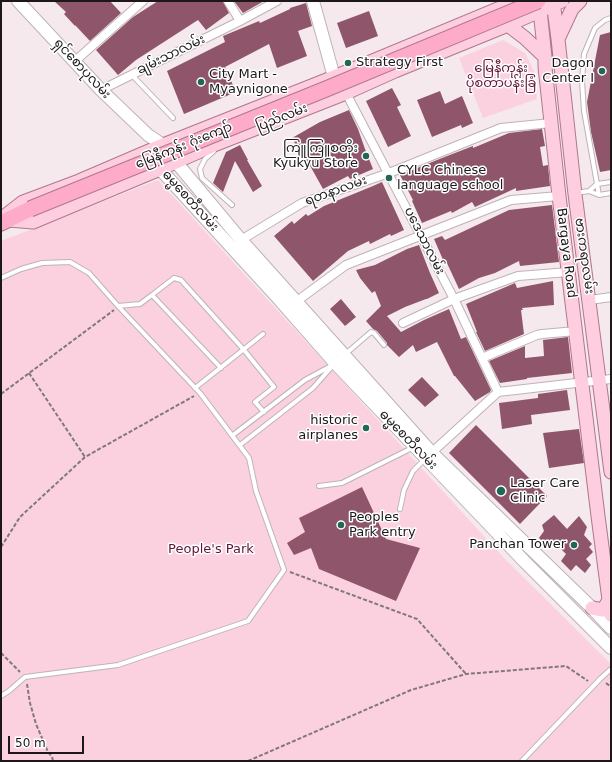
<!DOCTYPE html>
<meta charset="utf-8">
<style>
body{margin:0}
#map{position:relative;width:612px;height:762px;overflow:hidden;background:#f5e9ed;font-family:"DejaVu Sans",sans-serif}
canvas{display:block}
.frame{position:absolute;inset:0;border:2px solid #1c1819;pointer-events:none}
.scale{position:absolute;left:8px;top:736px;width:76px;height:18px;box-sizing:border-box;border:2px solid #1c1819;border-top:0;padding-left:5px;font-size:12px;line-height:14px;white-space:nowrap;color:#1c1819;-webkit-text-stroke:3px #fff;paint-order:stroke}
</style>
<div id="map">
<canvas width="612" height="762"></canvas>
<div class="frame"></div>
<div class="scale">50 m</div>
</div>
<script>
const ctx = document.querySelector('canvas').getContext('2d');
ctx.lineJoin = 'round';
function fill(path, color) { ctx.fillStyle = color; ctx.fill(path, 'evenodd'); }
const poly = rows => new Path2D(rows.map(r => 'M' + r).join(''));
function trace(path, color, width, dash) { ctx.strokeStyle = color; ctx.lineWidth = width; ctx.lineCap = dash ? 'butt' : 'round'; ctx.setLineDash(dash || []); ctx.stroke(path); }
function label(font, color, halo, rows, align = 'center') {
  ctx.font = font + ' "DejaVu Sans","Noto Sans Myanmar",sans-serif'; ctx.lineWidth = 3; ctx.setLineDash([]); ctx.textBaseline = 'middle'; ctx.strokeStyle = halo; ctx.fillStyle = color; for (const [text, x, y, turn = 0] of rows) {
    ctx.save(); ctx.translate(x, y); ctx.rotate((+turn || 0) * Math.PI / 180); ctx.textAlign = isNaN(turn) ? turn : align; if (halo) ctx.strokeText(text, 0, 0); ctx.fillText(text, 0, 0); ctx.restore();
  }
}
const green = poly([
 [503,40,525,53,534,71,537,99,483,118,459,58],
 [158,180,504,558,611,664,611,761,1,761,1,241]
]);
const building = poly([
 [54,1,110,1,121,13,90,41,75,25,75,26,64,14,66,12],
 [158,1,223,1,229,13,206,30,198,20,136,60,118,75,96,50,133,17],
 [234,1,264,1,243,13],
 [306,3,312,26,298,31,307,56,277,68,269,44,225,67,236,92,184,114,167,71,225,42,223,36,259,21,260,23,290,9,290,8],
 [369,11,378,36,346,48,337,23],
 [611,32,611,170,600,172,591,132,587,102,600,35],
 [392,88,401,105,397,107,411,136,388,147,366,101],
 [440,91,445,104,462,96,473,123,462,128,461,125,432,137,417,100],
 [349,110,358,129,365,149,373,169,350,179,348,176,323,189,308,162,306,163,292,138,320,122],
 [542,129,545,146,540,147,543,166,548,165,550,186,516,191,516,188,475,207,472,202,452,213,451,211,422,223,412,201,413,200,400,175,442,158,473,146,473,148,509,133],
 [240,145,248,160,247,160,262,186,253,192,235,161,223,192,213,183,226,152],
 [382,182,404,230,391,236,390,234,370,244,369,241,348,251,313,281,274,236,292,221,294,224,306,214,308,216,324,206,373,186],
 [552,205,559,262,520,266,519,261,495,273,479,278,459,289,446,261,444,262,434,239,442,236,445,240,509,210],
 [419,245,430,273,439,293,427,299,426,299,405,307,387,316,401,332,424,320,449,309,461,339,466,337,491,390,490,392,475,401,455,376,454,376,437,342,416,352,413,345,399,357,387,345,387,343,377,331,373,329,366,321,381,306,375,291,372,293,360,278,356,270,375,265,407,249],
 [553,281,554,305,522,308,523,310,521,310,524,334,485,351,476,332,477,332,466,304,515,283,517,288],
 [341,299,356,317,345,326,330,309],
 [568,337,572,373,527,378,527,379,500,383,489,361,525,346,525,358,544,356,543,340],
 [422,377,439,395,425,407,408,390],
 [567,390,570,410,531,415,532,424,502,429,499,403,538,398,538,394],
 [476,425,547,496,520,524,449,453],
 [579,429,584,463,549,468,543,433],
 [362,487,386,539,420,548,396,601,319,569,311,548,294,555,287,543,305,532,299,518],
 [554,515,567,529,579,516,587,527,584,535,592,544,589,547,593,552,586,559,591,565,585,573,576,565,571,571,561,561,566,554,555,543,549,548,539,538,544,531,542,525]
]);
const path = poly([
 [29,373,85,457],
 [1,394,114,310],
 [1,547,20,517,85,457,194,396],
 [290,572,417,619,466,674],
 [1,653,20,672],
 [606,683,611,687],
 [27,684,30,703,36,724,48,752,52,757,53,761],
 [248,761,411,690,466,674,566,666,588,681]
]);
const lane = poly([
 [132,75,173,118],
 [214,151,205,159,200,169,202,178,232,205],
 [589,191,597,184,611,182],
 [576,193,589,191,599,195,611,193],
 [599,195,584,111,582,81,584,54,595,28,605,20,611,18],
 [1,278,21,269,42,263,70,262,89,273,118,306,200,393,249,458,256,491,284,570,248,621,118,665,25,677,9,691,1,696],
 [152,295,174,278,181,280,244,350,274,387,255,402,264,412],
 [118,306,140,304,152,295,221,368],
 [195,388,263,334],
 [233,435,305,380,331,366],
 [240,445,313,388,335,363,371,332,374,333,384,345],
 [319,486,342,483,414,447],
 [400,509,404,490,413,471,425,459],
 [522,761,600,679,611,669]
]);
const street = poly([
 [228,1,240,21],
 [75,61,143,1],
 [101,90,240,21,277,1],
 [346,93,454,299,498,392],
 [241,240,302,203,389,173,501,128,551,123],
 [590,300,611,297],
 [297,301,346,265,511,200,559,196],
 [403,323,454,299,518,276,569,272],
 [482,358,537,335,542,334,576,331],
 [429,455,498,392,611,379]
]);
const secondary = poly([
 [18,1,101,90,148,135,163,145,176,162,241,240,432,453,592,608,611,628],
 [313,1,334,77],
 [156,161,160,169,277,297,335,363,524,561,611,648]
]);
const primary = poly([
 [539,1,545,57,545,67,559,196,598,516,611,615],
 [553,1,558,39,575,194,611,472],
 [508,25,525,38,545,57],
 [558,39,572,9,580,1],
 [5,216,23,202,79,181,163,145,334,77,517,1],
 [9,220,33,222,160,169,214,145,346,93,395,71,508,25,562,1],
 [592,608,603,610,609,600]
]);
const highway = poly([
 [1,223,30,209]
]);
const highwayBridge = poly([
 [30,209,326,89,538,1]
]);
const markers = [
 [348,63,4,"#226658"],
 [602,71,4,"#226658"],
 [201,82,4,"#226658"],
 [366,156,4,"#226658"],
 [389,178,4,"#226658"],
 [366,428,4,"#226658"],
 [501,491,5,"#226658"],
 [341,525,4,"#226658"],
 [574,545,4,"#226658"]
];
const streetNames = [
 ["ချမ်းသာလမ်း",171,55,-26],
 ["ရှင်စောပုလမ်း",82,69,47],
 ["ပြည်လမ်း",282,118,-22],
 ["မြေနီကုန်း ဂုံးကျော်",184,146,-22],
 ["ရတနာလမ်း",336,191,-20],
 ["ဓမ္မစေတီလမ်း",190,201,48],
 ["ပဒေသာလမ်း",424,241,63],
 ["Bargaya Road",566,253,83],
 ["ဗားကရာလမ်း",584,256,82],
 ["ဓမ္မစေတီလမ်း",408,440,46]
];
const poiNames = [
 ["Strategy First",356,63],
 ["Dagon",594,64,"right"],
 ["Center I",594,79,"right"],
 ["City Mart -",209,75],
 ["Myaynigone",209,90],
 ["ကြူကြူစတိုး",358,149,"right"],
 ["Kyukyu Store",358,164,"right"],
 ["CYLC Chinese",397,171],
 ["language school",397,186],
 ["historic",358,421,"right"],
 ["airplanes",358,436,"right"],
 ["Laser Care",510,484],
 ["Clinic",510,499],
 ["Peoples",349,518],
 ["Park entry",349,533],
 ["Panchan Tower",566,545,"right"]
];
const parkNames = [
 ["မြေနီကုန်း",501,69],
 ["ပိုစတာပန်းခြံ",501,84],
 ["People's Park",211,550]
];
fill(green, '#fbd1df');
fill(building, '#8f556b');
trace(lane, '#beb3b6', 6);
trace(street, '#beb3b6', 10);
trace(secondary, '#beb3b6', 14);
trace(primary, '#ae788b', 15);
trace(highway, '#ae788b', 17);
trace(path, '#80787a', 2, [4, 2]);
trace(lane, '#fff', 4);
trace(street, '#fff', 8);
trace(secondary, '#fff', 12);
trace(primary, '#fecddf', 13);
trace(highway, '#fdabc9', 15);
trace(highwayBridge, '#ae788b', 17, []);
trace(highwayBridge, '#fdabc9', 15);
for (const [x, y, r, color] of markers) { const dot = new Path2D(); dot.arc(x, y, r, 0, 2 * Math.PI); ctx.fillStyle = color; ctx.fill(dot); trace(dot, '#fff', 1.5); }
label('13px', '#1c1819', '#fff', streetNames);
label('13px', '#1c1819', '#fff', poiNames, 'left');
label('13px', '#611639', '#fff', parkNames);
</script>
